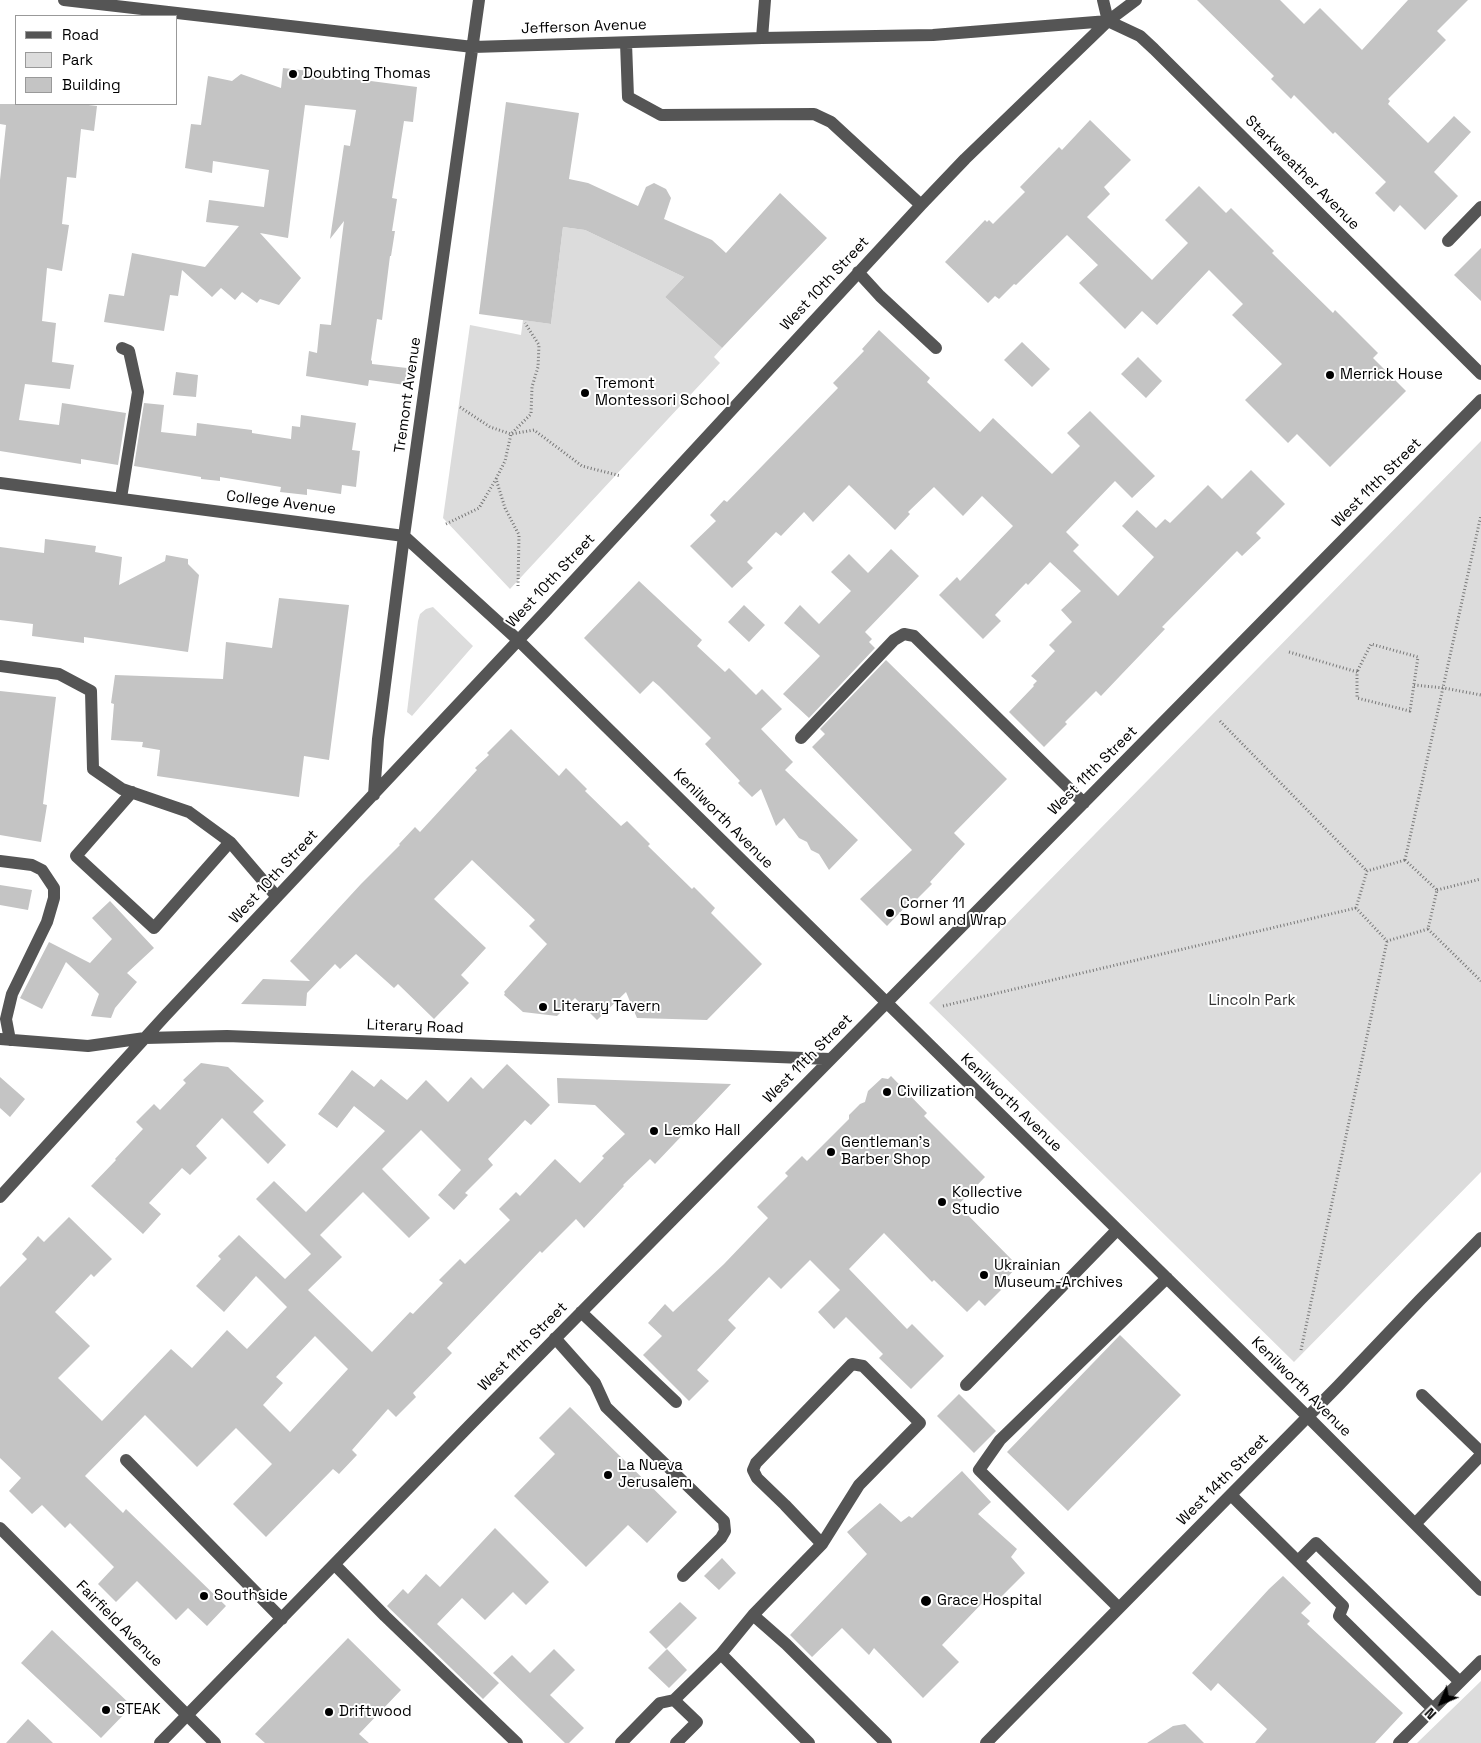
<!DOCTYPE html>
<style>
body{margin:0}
#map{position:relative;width:1481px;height:1743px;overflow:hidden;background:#fff;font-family:"Space Grotesk",sans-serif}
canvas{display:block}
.legend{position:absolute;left:15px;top:15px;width:162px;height:90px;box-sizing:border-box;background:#fff;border:1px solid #999;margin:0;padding:6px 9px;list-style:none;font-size:15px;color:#000}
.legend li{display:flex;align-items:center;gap:10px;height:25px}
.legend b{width:25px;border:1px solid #999}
.north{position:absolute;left:1416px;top:1678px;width:50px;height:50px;-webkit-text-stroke:4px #fff;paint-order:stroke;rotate:225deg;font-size:14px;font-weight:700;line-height:20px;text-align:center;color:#000}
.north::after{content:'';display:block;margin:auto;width:18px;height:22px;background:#000;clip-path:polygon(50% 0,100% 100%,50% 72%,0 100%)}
</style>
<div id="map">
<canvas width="1481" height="1743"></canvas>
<ul class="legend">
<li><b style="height:6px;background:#555"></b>Road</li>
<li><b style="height:14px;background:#dcdcdc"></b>Park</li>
<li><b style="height:14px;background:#c4c4c4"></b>Building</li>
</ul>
<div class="north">N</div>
</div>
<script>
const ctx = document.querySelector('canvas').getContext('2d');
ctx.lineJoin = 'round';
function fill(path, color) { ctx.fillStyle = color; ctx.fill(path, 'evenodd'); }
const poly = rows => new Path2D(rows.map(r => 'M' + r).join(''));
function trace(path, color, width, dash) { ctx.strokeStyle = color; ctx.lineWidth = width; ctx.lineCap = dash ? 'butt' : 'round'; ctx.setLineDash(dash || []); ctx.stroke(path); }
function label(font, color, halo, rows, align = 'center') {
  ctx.font = font + ' "Space Grotesk",sans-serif'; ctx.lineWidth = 4; ctx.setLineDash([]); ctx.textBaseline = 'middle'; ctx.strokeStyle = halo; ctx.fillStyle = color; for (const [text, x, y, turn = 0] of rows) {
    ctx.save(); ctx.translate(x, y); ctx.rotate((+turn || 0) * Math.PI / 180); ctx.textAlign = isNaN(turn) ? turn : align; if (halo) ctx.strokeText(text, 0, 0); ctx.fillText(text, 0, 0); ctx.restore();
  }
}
const green = poly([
 [563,227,585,230,684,277,665,297,722,348,714,357,720,363,510,589,443,518,470,325,521,335,523,320,551,324],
 [1481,441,1481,1172,1294,1362,929,1003],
 [433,607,473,646,412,716,407,712,418,621,420,614,426,609],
 [1481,1681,1481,1743,1417,1743]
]);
const building = poly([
 [1197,0,1280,0,1304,24,1320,8,1362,50,1408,0,1468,0,1437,31,1446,40,1388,99,1390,101,1388,104,1428,143,1454,116,1471,132,1434,172,1458,196,1425,230,1400,205,1394,212,1375,193,1386,182,1335,132,1333,134,1294,95,1291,99,1271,79,1274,76],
 [283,68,309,71,309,73,417,87,413,122,404,121,392,198,397,199,392,231,395,231,391,256,390,256,382,320,377,319,371,360,372,361,372,364,407,368,405,385,369,380,368,386,306,376,309,351,317,353,320,324,331,325,344,221,330,239,344,145,350,146,356,110,305,105,288,238,260,233,301,278,279,305,260,299,257,303,242,292,235,300,221,288,212,297,182,270,178,296,170,295,164,331,104,322,109,294,124,296,132,253,205,267,239,226,206,222,209,200,264,207,269,170,213,161,212,173,185,168,191,124,201,125,208,76,232,81,241,74,281,88],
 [506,102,579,113,569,179,588,183,638,206,646,187,654,183,666,189,671,198,664,219,712,240,726,253,780,193,827,238,722,348,665,297,684,277,585,230,563,227,551,324,479,314],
 [0,104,80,104,97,106,94,131,81,129,76,178,67,177,62,224,69,225,62,271,47,268,42,321,56,323,52,362,74,365,70,389,25,384,19,420,59,425,62,403,126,413,118,465,81,459,81,464,0,451,0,180,6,125,0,124],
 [1090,120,1131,160,1104,187,1110,194,1087,217,1152,280,1188,243,1165,220,1199,186,1226,213,1231,208,1274,251,1272,253,1333,313,1335,310,1378,353,1373,358,1406,391,1330,467,1297,434,1288,443,1245,400,1282,364,1232,315,1243,304,1209,270,1157,325,1142,311,1125,329,1079,283,1098,265,1067,235,1016,285,1014,284,999,299,995,296,988,303,945,262,985,220,987,222,989,220,993,224,1025,192,1020,187,1059,147,1062,150],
 [1481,248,1481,301,1454,275],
 [879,330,930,378,927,382,980,432,993,418,1052,474,1080,446,1067,433,1090,411,1155,476,1132,498,1115,481,1066,532,1079,545,1073,551,1118,596,1154,557,1122,526,1137,510,1156,528,1165,519,1170,523,1208,485,1222,499,1251,470,1285,504,1256,533,1261,538,1242,556,1237,551,1162,627,1165,629,1120,676,1101,696,1096,691,1065,722,1067,724,1044,747,1009,712,1034,686,1033,685,1037,681,1031,676,1055,651,1049,645,1072,622,1061,610,1081,591,1050,562,1028,585,1026,583,995,615,1001,621,983,639,939,595,957,577,960,581,1013,526,982,496,963,516,934,487,908,512,910,514,895,530,849,485,813,522,804,512,781,536,776,532,747,562,753,568,732,588,690,546,716,521,710,515,724,500,727,502,838,388,833,383,864,351,862,349],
 [1022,342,1050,369,1032,387,1004,360],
 [1138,357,1162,381,1146,398,1121,374],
 [176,372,198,375,196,397,173,395],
 [144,403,164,405,161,432,196,436,197,423,252,430,252,433,291,439,292,426,300,427,301,415,356,423,352,450,360,451,356,487,342,485,341,494,307,489,307,495,280,492,281,487,220,477,220,481,201,479,201,477,134,466],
 [45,539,96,546,95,552,122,557,119,585,165,561,166,555,188,559,188,564,199,575,188,652,84,637,84,643,32,636,33,624,0,620,0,547,44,553],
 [891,549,919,576,865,632,872,639,869,642,875,648,809,718,783,694,820,656,784,623,800,605,819,624,851,591,831,572,849,554,868,573],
 [639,581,702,640,697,646,725,672,729,668,756,695,762,689,782,709,761,729,793,762,785,770,858,840,829,870,819,854,811,850,807,842,799,838,784,818,776,826,761,789,752,797,738,783,740,781,705,744,711,738,659,686,653,681,640,694,584,638],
 [279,598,349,605,329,760,304,756,299,797,157,776,160,750,142,747,143,742,111,740,114,704,111,703,115,675,223,679,226,642,272,648],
 [744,605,765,625,749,642,728,622],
 [886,660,1007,779,954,833,965,844,930,882,932,884,911,905,909,903,887,926,860,899,912,850,812,747,825,734,820,729],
 [0,691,56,697,43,804,47,805,41,842,0,835],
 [511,729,559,776,566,768,587,789,585,791,621,826,627,821,650,844,648,846,692,889,694,887,715,908,711,913,762,964,707,1020,637,1018,626,992,597,1020,575,998,557,1016,523,1012,504,995,505,993,504,992,547,944,529,926,535,920,472,860,434,899,486,948,461,975,469,983,434,1019,398,984,394,988,356,954,340,969,335,964,307,993,306,1006,241,1004,263,979,310,981,290,961,361,884,400,845,399,844,415,827,420,832,477,770,475,768,489,755,487,753],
 [0,885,32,890,28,910,0,905],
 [110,901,154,948,127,973,137,982,115,1008,111,1018,91,1016,99,994,66,962,42,1009,20,998,49,942,90,963,112,939,92,918],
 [201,1063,228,1067,264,1101,253,1112,286,1145,268,1164,222,1118,196,1146,207,1158,190,1175,182,1168,149,1203,161,1214,143,1234,91,1186,116,1160,115,1159,143,1129,136,1122,154,1104,160,1110,186,1083,183,1080],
 [507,1064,550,1105,531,1125,525,1120,488,1159,493,1165,465,1193,468,1195,454,1210,438,1195,461,1170,421,1130,382,1169,430,1218,409,1238,363,1192,320,1235,342,1257,308,1290,372,1352,410,1312,413,1314,443,1283,439,1280,460,1259,465,1264,510,1220,499,1209,516,1192,520,1196,555,1159,580,1183,604,1158,602,1156,625,1134,595,1105,558,1103,557,1078,731,1084,655,1164,650,1159,623,1185,624,1186,584,1228,576,1219,542,1253,540,1251,447,1348,452,1353,413,1393,416,1397,396,1417,388,1409,352,1450,357,1455,339,1474,333,1469,266,1537,233,1504,272,1464,236,1428,197,1467,145,1415,85,1476,123,1513,126,1509,226,1606,207,1626,188,1608,176,1620,137,1581,116,1602,98,1584,114,1567,70,1523,65,1528,42,1505,32,1514,9,1491,21,1478,0,1458,0,1287,27,1259,22,1254,38,1236,44,1242,69,1217,112,1259,94,1277,91,1274,55,1312,90,1346,58,1378,102,1421,171,1349,192,1368,227,1330,247,1349,287,1307,256,1276,224,1312,196,1286,221,1259,218,1256,239,1235,285,1279,311,1254,256,1199,274,1181,306,1212,385,1131,354,1106,337,1128,318,1114,352,1070,374,1087,381,1079,407,1100,426,1080,448,1102,471,1077,483,1089],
 [315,1336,348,1369,290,1432,263,1405,283,1383,276,1377],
 [891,1076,927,1113,924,1116,985,1177,958,1205,1018,1266,998,1287,1001,1290,985,1306,979,1300,967,1312,934,1280,932,1282,884,1233,849,1269,907,1329,912,1324,944,1356,911,1389,879,1358,883,1354,846,1317,834,1329,818,1312,840,1290,810,1260,781,1289,769,1277,728,1320,736,1328,697,1370,709,1381,689,1401,643,1355,662,1336,648,1323,665,1304,673,1312,724,1264,768,1218,757,1207,788,1176,785,1173,802,1156,807,1161,849,1119,849,1115,860,1104,865,1102,868,1091,882,1078,888,1079],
 [0,1077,25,1099,10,1117,0,1108],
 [1120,1335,1181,1395,1068,1511,1007,1452],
 [959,1394,996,1431,974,1453,937,1416],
 [570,1407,677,1512,647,1543,628,1525,586,1567,514,1496,555,1454,539,1438],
 [962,1471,991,1502,978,1514,1017,1549,1011,1557,1025,1573,995,1603,988,1597,942,1645,959,1662,923,1698,874,1648,869,1655,842,1628,812,1657,790,1635,867,1554,847,1532,880,1503,901,1522,909,1516,912,1518],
 [495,1528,549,1582,526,1605,513,1592,485,1620,462,1598,437,1624,499,1683,483,1699,387,1606,403,1589,408,1594,426,1574,440,1587],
 [722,1558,736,1573,719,1590,704,1576],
 [1283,1576,1311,1603,1301,1613,1310,1621,1307,1624,1403,1713,1375,1743,1255,1743,1267,1729,1218,1683,1211,1691,1192,1673,1269,1589],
 [680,1602,697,1618,666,1649,649,1632],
 [52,1630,132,1706,101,1738,21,1663],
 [348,1638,401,1690,359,1734,369,1743,265,1743,255,1734],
 [554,1649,575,1670,550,1695,584,1728,569,1743,565,1743,493,1673,512,1655,530,1673],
 [667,1649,687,1670,669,1688,648,1668],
 [28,1719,53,1743,6,1743],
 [1185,1724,1204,1743,1147,1743,1173,1726]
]);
const path = poly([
 [460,407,490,427,511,434,534,430,582,466,621,476],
 [446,524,479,508,496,479],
 [518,586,519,535,505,508,496,479,505,461,511,434,531,414,532,387,538,367,539,345,525,323],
 [1289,652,1357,672,1357,698,1410,711,1418,657,1371,644,1357,672],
 [1414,685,1444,688,1481,695],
 [1220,721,1367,871],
 [1405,860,1481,515],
 [1405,860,1437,890,1428,929,1387,941,1356,908,1367,871,1405,860],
 [1437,890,1481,879],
 [1428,929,1481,981],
 [943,1006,1356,908],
 [1301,1350,1387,941]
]);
const minor = poly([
 [64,0,473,47,762,38,933,35,1108,21],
 [1103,0,1108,21],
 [1108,21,1140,36,1154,49,1481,374],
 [762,38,765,0],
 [626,43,628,97,661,115,814,114,831,122,921,205],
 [1448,241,1481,207],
 [858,272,880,296,936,348],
 [0,483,404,536,518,640,1308,1417,1481,1590],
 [121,498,138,392,129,351,122,348],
 [0,666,59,674,91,691,93,769,122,789,189,812,230,842,277,897],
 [801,738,894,640,904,634,914,636,1084,803],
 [132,792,76,856,154,928,230,842],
 [374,795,378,739,404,536,479,0],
 [0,861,32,865,42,870,54,888,54,898,47,922,12,994,6,1019,10,1040],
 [0,1039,88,1046,145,1038,227,1036,830,1059],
 [0,1197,165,1016,544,613,921,205,965,159,1108,21,1136,0],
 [581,1312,676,1402],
 [555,1338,595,1383,606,1407,724,1521,725,1531,721,1538,683,1576],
 [966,1385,1117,1230],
 [1422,1395,1481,1452],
 [126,1460,282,1619],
 [1231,1495,1343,1606,1339,1616,1433,1709,1399,1743],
 [1415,1524,1481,1455],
 [0,1528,215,1743],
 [1298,1561,1316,1543,1460,1682],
 [335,1565,385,1616,517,1743],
 [1119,1608,979,1470,1000,1440,1167,1278],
 [753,1615,786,1644,886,1743],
 [721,1654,809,1743],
 [674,1700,697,1722,676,1743],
 [1433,1709,1481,1661],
 [160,1743,470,1425,1481,400],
 [621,1743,660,1703,674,1700,721,1654,753,1615,822,1544,859,1485,920,1423,863,1366,852,1364,756,1463,753,1470,757,1478,785,1505,822,1544],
 [986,1743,1338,1386,1420,1300,1481,1238]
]);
const markers = [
 [293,74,5,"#000"],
 [1330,375,5,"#000"],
 [585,393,5,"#000"],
 [890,913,5,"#000"],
 [543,1007,5,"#000"],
 [887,1092,5,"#000"],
 [654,1131,5,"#000"],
 [831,1152,5,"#000"],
 [942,1202,5,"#000"],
 [984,1275,5,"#000"],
 [608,1475,5,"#000"],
 [204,1596,5,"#000"],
 [926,1601,6,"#000"],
 [106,1710,5,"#000"],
 [329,1712,5,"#000"]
];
const streetNames = [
 ["Jefferson Avenue",584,27,-2],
 ["Starkweather Avenue",1302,173,45],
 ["West 10th Street",825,284,-47],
 ["Tremont Avenue",408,395,-82],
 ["West 11th Street",1377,483,-45],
 ["College Avenue",281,503,7],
 ["West 10th Street",551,581,-47],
 ["West 11th Street",1093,771,-45],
 ["Kenilworth Avenue",723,819,45],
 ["West 10th Street",274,877,-47],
 ["Literary Road",415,1027,2],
 ["West 11th Street",808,1059,-45],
 ["Kenilworth Avenue",1011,1103,44],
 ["West 11th Street",523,1347,-45],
 ["Kenilworth Avenue",1301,1387,45],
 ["West 14th Street",1223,1480,-45],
 ["Fairfield Avenue",119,1624,45]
];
const poiNames = [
 ["Doubting Thomas",303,74],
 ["Merrick House",1340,375],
 ["Tremont",595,384],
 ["Montessori School",595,401],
 ["Corner 11",900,904],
 ["Bowl and Wrap",900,921],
 ["Literary Tavern",553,1007],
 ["Civilization",897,1092],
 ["Lemko Hall",664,1131],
 ["Gentleman's",841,1143],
 ["Barber Shop",841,1160],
 ["Kollective",952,1193],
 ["Studio",952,1210],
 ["Ukrainian",994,1266],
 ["Museum-Archives",994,1283],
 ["La Nueva",618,1466],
 ["Jerusalem",618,1483],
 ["Southside",214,1596],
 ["Grace Hospital",937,1601],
 ["STEAK",116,1710],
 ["Driftwood",339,1712]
];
const parkNames = [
 ["Lincoln Park",1252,1001]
];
fill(green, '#dcdcdc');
fill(building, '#c4c4c4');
trace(path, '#777', 3, [1, 2.5]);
trace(minor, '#555', 12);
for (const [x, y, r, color] of markers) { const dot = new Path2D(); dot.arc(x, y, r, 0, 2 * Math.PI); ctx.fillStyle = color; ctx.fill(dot); trace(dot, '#fff', 2); }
label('15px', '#000', '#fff', streetNames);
label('15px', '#000', '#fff', poiNames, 'left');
label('15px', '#333', '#fff', parkNames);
</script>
